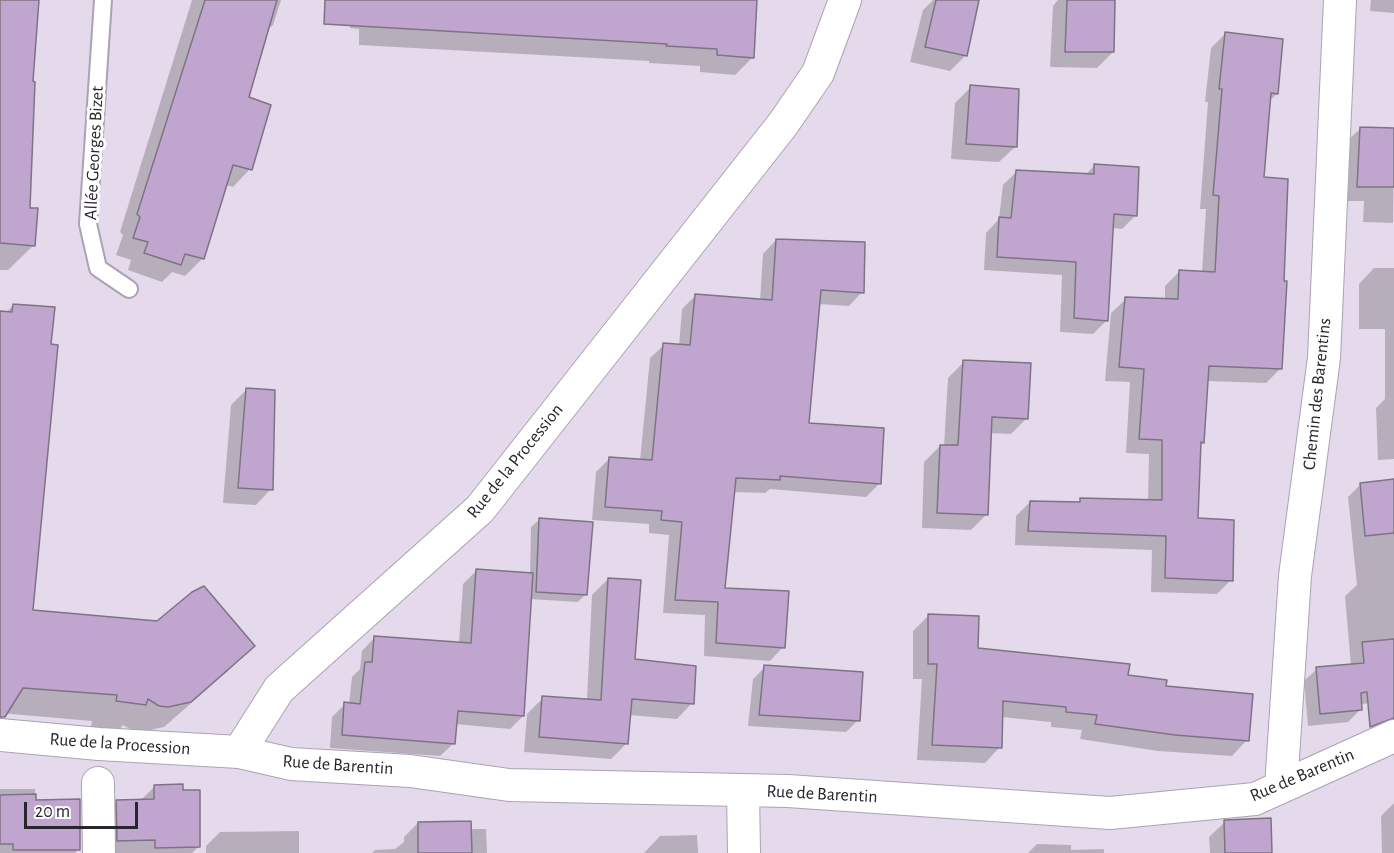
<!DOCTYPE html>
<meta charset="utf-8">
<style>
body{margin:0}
#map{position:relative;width:1394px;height:853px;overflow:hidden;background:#e5daeb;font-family:"Alegreya Sans",sans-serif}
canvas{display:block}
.scale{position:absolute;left:24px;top:802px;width:114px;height:27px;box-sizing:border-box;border:3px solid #29252c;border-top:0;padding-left:8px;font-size:18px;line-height:21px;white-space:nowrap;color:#29252c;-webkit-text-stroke:4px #fff;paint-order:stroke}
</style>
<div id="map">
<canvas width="1394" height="853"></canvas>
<div class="scale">20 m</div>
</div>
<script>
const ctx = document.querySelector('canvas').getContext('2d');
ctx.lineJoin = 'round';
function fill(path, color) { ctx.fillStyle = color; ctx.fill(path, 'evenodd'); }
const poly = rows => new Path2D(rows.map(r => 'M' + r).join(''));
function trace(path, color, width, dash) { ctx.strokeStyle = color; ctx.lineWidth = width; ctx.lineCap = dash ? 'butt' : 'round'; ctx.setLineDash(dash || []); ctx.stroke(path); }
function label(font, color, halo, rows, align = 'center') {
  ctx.font = font + ' "Alegreya Sans",sans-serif'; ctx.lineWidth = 6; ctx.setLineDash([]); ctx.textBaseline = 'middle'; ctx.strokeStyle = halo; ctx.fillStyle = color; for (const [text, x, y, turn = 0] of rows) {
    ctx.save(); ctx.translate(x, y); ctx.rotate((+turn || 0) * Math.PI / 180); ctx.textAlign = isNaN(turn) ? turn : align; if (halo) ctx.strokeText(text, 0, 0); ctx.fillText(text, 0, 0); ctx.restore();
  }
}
const shadow = poly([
 [0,0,39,0,31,82,28,209,34,245,8,270,0,270],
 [192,0,281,0,273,25,266,31,247,98,250,169,233,187,226,185,203,258,185,276,172,272,162,282,128,270,131,260,116,255,123,235,120,232],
 [351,0,756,0,753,57,735,75,700,72,700,66,649,63,649,61,359,45,359,29,350,28],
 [933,0,963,0,966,55,950,71,910,62,923,10],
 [1058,0,1114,0,1113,52,1097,68,1050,67,1053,6],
 [1371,0,1394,0,1394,13,1370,11],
 [1226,33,1277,94,1268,102,1262,178,1280,369,1266,383,1207,381,1203,442,1199,446,1196,520,1231,580,1217,594,1151,592,1152,550,1015,545,1016,516,1030,502,1077,503,1080,500,1148,502,1149,454,1126,453,1130,382,1105,381,1111,313,1126,299,1165,300,1165,286,1180,271,1202,272,1206,209,1200,209,1208,102,1205,102,1211,48],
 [971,87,1015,147,999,162,951,159,955,103],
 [1361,128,1394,129,1393,223,1363,222,1364,201,1343,201,1346,142],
 [1095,165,1136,215,1122,229,1113,228,1107,320,1093,334,1060,332,1062,275,984,270,986,233,999,219,1003,185,1017,171,1085,175],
 [776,240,862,292,849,306,818,304,808,425,880,483,866,497,770,489,765,493,733,492,724,589,783,647,770,661,704,656,705,615,663,613,669,535,649,533,649,524,592,520,596,472,609,459,640,461,650,358,664,345,679,346,682,309,695,296,760,301,763,254],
 [1374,268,1394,268,1394,459,1378,460,1376,408,1385,399,1385,329,1359,329,1359,284],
 [13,305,32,612,158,623,201,586,253,646,228,671,164,727,141,732,133,731,123,725,119,730,91,727,92,721,0,713,0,312,6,313],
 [964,362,1027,418,1011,434,990,433,987,514,971,530,922,528,924,462,940,446,944,446,948,378],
 [246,390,271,489,256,505,223,503,231,405],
 [1394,481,1394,702,1360,704,1361,709,1348,722,1308,726,1304,681,1317,669,1351,666,1345,596,1357,585,1348,497,1361,484],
 [539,520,586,594,578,602,530,599,523,716,510,729,455,724,454,743,440,756,330,748,332,717,345,704,349,704,352,677,360,669,362,651,375,637,459,643,463,584,476,571,530,575,531,527],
 [608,579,633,661,692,703,677,719,629,715,627,743,611,759,524,752,527,714,543,698,587,700,592,595],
 [929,615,977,649,1127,676,1165,687,1247,740,1232,756,1158,751,1080,739,1082,730,1051,727,1051,722,1001,717,1000,747,985,763,917,760,922,679,913,679,913,631],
 [765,667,858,720,846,732,748,726,753,679],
 [155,786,198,847,192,853,102,853,101,817,117,801,140,801],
 [0,789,35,789,35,801,78,850,75,853,0,853],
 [1394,803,1394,853,1382,853,1381,816],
 [1225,822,1270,853,1210,853,1209,837],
 [418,823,470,829,486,829,487,853,372,853,375,850,395,849,404,842,404,837],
 [299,831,299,853,206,853,206,846,220,832],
 [697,835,698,853,644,853,660,836],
 [1037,844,1071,845,1071,850,1104,849,1104,853,1028,853]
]);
const building = poly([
 [0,0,39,0,33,81,35,82,30,208,38,208,35,246,0,243,0,0],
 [205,0,277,0,249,97,271,105,252,170,233,165,204,259,185,254,181,265,144,253,148,242,133,238,140,217,137,214,205,0],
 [325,0,757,0,754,58,717,55,717,49,666,46,667,44,324,24,325,0],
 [936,0,979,0,967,56,925,47,936,0],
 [1067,0,1115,0,1114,52,1065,52,1067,0],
 [1225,32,1283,39,1278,94,1271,93,1264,177,1288,179,1284,281,1287,281,1282,369,1209,366,1204,443,1201,442,1198,518,1234,520,1233,581,1165,578,1166,536,1028,531,1030,501,1080,502,1080,498,1162,500,1162,440,1139,439,1144,369,1119,367,1125,297,1178,299,1179,270,1215,272,1219,196,1213,195,1222,89,1219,89,1225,32],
 [970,85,1019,89,1017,147,966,144,970,85],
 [1360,127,1394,128,1394,187,1357,187,1360,127],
 [1094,164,1139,167,1137,216,1114,214,1108,321,1074,318,1076,262,997,257,999,217,1011,218,1016,170,1094,174,1094,164],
 [776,239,865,242,864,293,821,290,809,423,884,428,881,484,780,476,780,480,736,478,725,588,789,591,785,648,716,643,718,602,675,600,682,522,661,520,662,511,605,507,609,457,652,460,663,343,690,345,695,294,772,300,776,239],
 [13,304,55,307,51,344,58,345,33,610,157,621,192,592,204,586,255,646,191,702,168,707,159,706,148,699,146,705,116,701,117,695,23,688,5,717,0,717,0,311,12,312,13,304],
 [963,360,1031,363,1028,419,992,417,988,515,937,513,940,445,958,445,963,360],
 [246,388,275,390,273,490,238,488,246,388],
 [1394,479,1394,533,1365,536,1360,483,1394,479],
 [539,518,593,522,587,595,536,592,539,518],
 [476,569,533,573,524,716,458,711,455,744,342,735,344,702,360,704,365,662,372,662,374,636,471,643,476,569],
 [608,578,641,580,635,659,696,666,694,704,632,699,628,744,539,737,542,696,601,700,608,578],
 [928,614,979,616,978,648,1130,664,1128,675,1167,680,1166,686,1253,694,1249,741,1175,735,1095,724,1097,715,1066,712,1066,707,1003,701,1002,748,932,745,937,664,928,664,928,614],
 [1394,639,1394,718,1370,727,1367,692,1361,693,1362,710,1320,714,1316,667,1364,663,1362,642,1394,639],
 [764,665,863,672,860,721,759,715,764,665],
 [183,784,183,790,200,790,200,847,155,848,155,840,117,841,116,800,154,799,154,785,183,784],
 [36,794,36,800,80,799,80,850,13,850,13,844,0,844,0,795,36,794],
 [1271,818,1272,853,1225,853,1224,820,1271,818],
 [471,821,472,853,418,853,418,822,471,821]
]);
const lane = poly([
 [103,0,88,224,98,268,129,289]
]);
const street = poly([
 [0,735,99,744,239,752,291,764,410,771,509,785,788,791,1110,813,1255,799,1394,736],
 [239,752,279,689,480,509,783,124,818,73,845,0],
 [98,783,99,853],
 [1281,787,1295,576,1324,358,1340,0],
 [743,791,744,853]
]);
const streetNames = [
 ["Allée Georges Bizet",94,153,-87],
 ["Chemin des Barentins",1317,394,-84],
 ["Rue de la Procession",515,461,-51],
 ["Rue de la Procession",120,744,4],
 ["Rue de Barentin",338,765,4],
 ["Rue de Barentin",1302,775,-23],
 ["Rue de Barentin",822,794,3]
];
fill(shadow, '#0003');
fill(building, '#c0a5cf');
trace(building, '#7d7383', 1.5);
trace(lane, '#aca2b2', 20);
trace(street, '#aca2b2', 34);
trace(lane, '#fff', 16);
trace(street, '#fff', 32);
label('18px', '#29252c', '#fff', streetNames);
</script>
